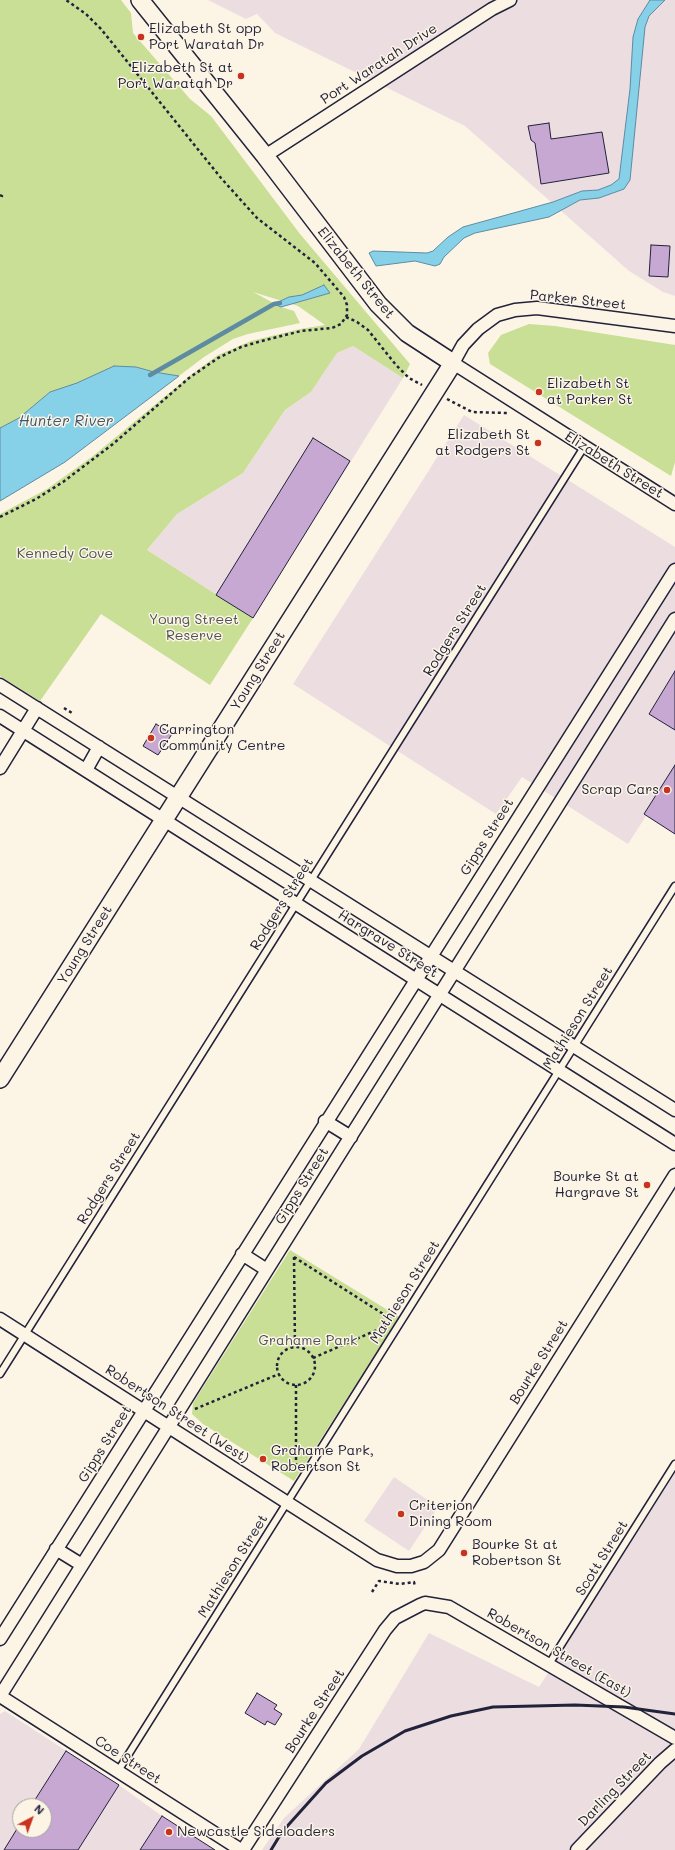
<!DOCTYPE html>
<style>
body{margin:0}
#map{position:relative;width:675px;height:1850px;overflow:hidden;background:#fcf5e5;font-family:Mali,sans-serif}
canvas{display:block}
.north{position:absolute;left:12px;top:1798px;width:40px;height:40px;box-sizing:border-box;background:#fcf5e5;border:1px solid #a5a1a1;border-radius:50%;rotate:41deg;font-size:11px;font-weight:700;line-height:16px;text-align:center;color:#22223b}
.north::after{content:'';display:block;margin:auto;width:14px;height:18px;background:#c8321e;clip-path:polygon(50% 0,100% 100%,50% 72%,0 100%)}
</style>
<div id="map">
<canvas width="675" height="1850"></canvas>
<div class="north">N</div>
</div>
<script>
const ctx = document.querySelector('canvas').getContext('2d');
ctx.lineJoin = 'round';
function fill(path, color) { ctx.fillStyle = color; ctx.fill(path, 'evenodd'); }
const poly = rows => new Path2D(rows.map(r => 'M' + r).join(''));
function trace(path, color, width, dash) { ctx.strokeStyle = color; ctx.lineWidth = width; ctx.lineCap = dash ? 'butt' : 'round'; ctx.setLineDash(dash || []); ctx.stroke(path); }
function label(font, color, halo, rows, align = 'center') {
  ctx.font = font + ' Mali,sans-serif'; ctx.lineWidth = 3; ctx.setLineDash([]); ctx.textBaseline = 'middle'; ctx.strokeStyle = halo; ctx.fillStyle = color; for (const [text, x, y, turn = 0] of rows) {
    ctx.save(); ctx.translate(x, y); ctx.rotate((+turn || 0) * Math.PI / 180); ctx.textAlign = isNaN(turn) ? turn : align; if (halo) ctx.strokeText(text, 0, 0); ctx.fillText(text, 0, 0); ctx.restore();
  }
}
const built = poly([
 [208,0,675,0,675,296,663,292,629,271,465,126,275,33,257,14,246,19],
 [353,346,403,378,253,618,147,550,177,514,243,473,285,410,311,392,337,353],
 [464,415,675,547,675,834,646,816,628,844,522,777,496,814,293,684],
 [675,1473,675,1850,262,1850,284,1818,359,1749,429,1633,539,1687],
 [394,1477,438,1507,409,1551,364,1521],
 [5,1711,119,1785,162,1816,215,1850,0,1850,0,1714],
 [20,1806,44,1806,44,1830,20,1830]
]);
const green = poly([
 [0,0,121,0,131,13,133,33,190,99,211,116,300,234,410,364,403,378,353,346,337,353,311,392,285,410,243,473,177,514,147,550,253,618,210,685,101,614,40,701,0,676,0,514,47,489,93,456,192,374,218,355,251,341,300,329,325,325,298,306,253,292,281,307,294,311,300,323,248,334,233,339,204,357,179,376,154,372,136,367,50,392,19,418,0,428],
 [529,324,555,326,675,345,675,462,671,476,490,364,488,353,501,335],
 [290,1250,399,1317,294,1481,203,1424,192,1414,193,1403]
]);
const water = poly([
 [650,0,665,0,649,16,645,27,630,180,624,189,599,198,580,200,549,217,475,233,464,238,444,257,440,264,435,266,415,261,376,266,369,253,373,251,427,253,433,251,448,237,463,227,553,202,582,191,598,190,611,185,619,179,630,89,633,37,638,19,650,0],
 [324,285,330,293,281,307,274,304,289,297,302,295,324,285],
 [114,366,136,367,154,372,179,376,65,462,0,501,0,428,19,418,50,392,77,383,114,366]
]);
const stream = poly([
 [150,375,274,304,280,303]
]);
const building = poly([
 [549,123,551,139,602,132,609,173,541,184,535,143,531,140,528,126,549,123],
 [651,245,670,246,668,277,649,276,651,245],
 [313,438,350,461,253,618,216,595,313,438],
 [675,671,675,730,649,714,675,671],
 [156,724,172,734,158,755,143,746,156,724],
 [675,765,675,834,644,814,675,765],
 [257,1693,277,1705,274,1709,282,1714,275,1725,267,1721,265,1725,245,1713,257,1693],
 [66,1751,119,1785,78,1850,4,1850,20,1824,20,1830,44,1830,44,1806,31,1806,66,1751],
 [162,1816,215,1850,140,1850,162,1816]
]);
const path = poly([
 [0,195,2,196,0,198],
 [346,317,357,322,368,330,396,365,409,378,422,385],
 [447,399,472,412,507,413],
 [0,517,36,499,63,482,113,444,189,378,218,358,241,347,258,342,301,331,332,328,341,324,347,315,347,305,344,297,315,263,257,218,221,178,101,29,86,14,66,0],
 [64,708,72,713],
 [294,1257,391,1319],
 [294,1257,295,1347],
 '277 1366a19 19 0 1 1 38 0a19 19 0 1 1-38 0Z',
 [313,1358,386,1326],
 [296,1385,296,1468],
 [195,1409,279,1374],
 [372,1592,379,1581,400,1584,414,1582,415,1587]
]);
const lane = poly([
 [0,1374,584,447],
 [549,1664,675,1464],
 [118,1771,675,886]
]);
const street = poly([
 [265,156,492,9,510,0],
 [675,326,537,308,515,310,497,315,478,329,463,345,453,363,675,504],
 [0,685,675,1110],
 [0,716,675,1144],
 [0,768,37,708],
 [86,770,99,747],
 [325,1121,351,1137],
 [242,1254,267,1270],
 [0,1319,377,1560,397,1566,411,1566,424,1562,439,1550,675,1175],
 [56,1549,82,1565],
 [0,1639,675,570],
 [0,1696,675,619],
 [0,1696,241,1850],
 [243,1850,385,1630,395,1618,420,1605,425,1603,449,1607,675,1738],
 [577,1850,660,1763,675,1750]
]);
const secondary = poly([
 [0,1079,453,363,407,333,378,304,265,156,140,0]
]);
const rail = poly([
 [271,1850,282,1832,326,1783,362,1756,405,1731,451,1716,493,1707,575,1705,624,1707,675,1714]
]);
const markers = [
 [141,37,4,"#c8321e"],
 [241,76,4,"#c8321e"],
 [539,392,4,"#c8321e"],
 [538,443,4,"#c8321e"],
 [151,738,4,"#c8321e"],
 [667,790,4,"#c8321e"],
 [647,1185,4,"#c8321e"],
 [263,1459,4,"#c8321e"],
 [401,1514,4,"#c8321e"],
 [464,1553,4,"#c8321e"],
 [169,1832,4,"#c8321e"]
];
const poiNames = [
 ["Elizabeth St opp",149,29],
 ["Port Waratah Dr",149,45],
 ["Elizabeth St at",233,68,"right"],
 ["Port Waratah Dr",233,84,"right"],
 ["Elizabeth St",547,384],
 ["at Parker St",547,400],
 ["Elizabeth St",530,435,"right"],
 ["at Rodgers St",530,451,"right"],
 ["Carrington",159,730],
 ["Community Centre",159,746],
 ["Scrap Cars",659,790,"right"],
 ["Bourke St at",639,1177,"right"],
 ["Hargrave St",639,1193,"right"],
 ["Grahame Park,",271,1451],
 ["Robertson St",271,1467],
 ["Criterion",409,1506],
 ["Dining Room",409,1522],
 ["Bourke St at",472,1545],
 ["Robertson St",472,1561],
 ["Newcastle Sideloaders",177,1832]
];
const streetNames = [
 ["Port Waratah Drive",379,64,-33],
 ["Elizabeth Street",356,273,51],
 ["Parker Street",578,300,6],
 ["Elizabeth Street",614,465,32],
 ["Rodgers Street",455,630,-58],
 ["Young Street",258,671,-58],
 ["Gipps Street",487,837,-58],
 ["Rodgers Street",282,904,-58],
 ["Hargrave Street",388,944,32],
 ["Young Street",85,945,-58],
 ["Mathieson Street",578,1018,-58],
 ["Rodgers Street",109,1178,-58],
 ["Gipps Street",302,1186,-58],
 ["Mathieson Street",405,1292,-58],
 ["Bourke Street",539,1362,-58],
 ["Robertson Street (West)",177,1414,33],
 ["Gipps Street",105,1444,-58],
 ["Scott Street",602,1558,-58],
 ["Mathieson Street",233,1566,-58],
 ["Robertson Street (East)",559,1653,30],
 ["Bourke Street",315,1711,-57],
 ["Coe Street",128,1760,33],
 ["Darling Street",615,1789,-46]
];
const parkNames = [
 ["Kennedy Cove",65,554],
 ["Young Street",194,620],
 ["Reserve",194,636],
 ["Grahame Park",308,1341]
];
const waterNames = [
 ["Hunter River",66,421]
];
fill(built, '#ecdee0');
fill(green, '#c8df95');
fill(water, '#86d1e7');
trace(water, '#5e8ba2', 1);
trace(stream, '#5e8ba2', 4.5);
fill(building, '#c7a8d3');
trace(building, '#22223b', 1);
trace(lane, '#22223b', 9);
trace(street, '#22223b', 15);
trace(secondary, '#22223b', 20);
trace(path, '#22223b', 2.5, [3, 3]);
trace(lane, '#fcf5e5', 6);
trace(street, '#fcf5e5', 12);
trace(secondary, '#fcf5e5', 17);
trace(rail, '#22223b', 3);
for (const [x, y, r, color] of markers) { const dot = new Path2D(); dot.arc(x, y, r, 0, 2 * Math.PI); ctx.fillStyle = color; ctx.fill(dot); trace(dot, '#fcf5e5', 1.5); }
label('14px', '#22223b', '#fcf5e5', poiNames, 'left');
label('14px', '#22223b', '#fcf5e5', streetNames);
label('14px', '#4c5152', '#fcf5e5', parkNames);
label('italic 15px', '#40576f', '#fcf5e5', waterNames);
</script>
